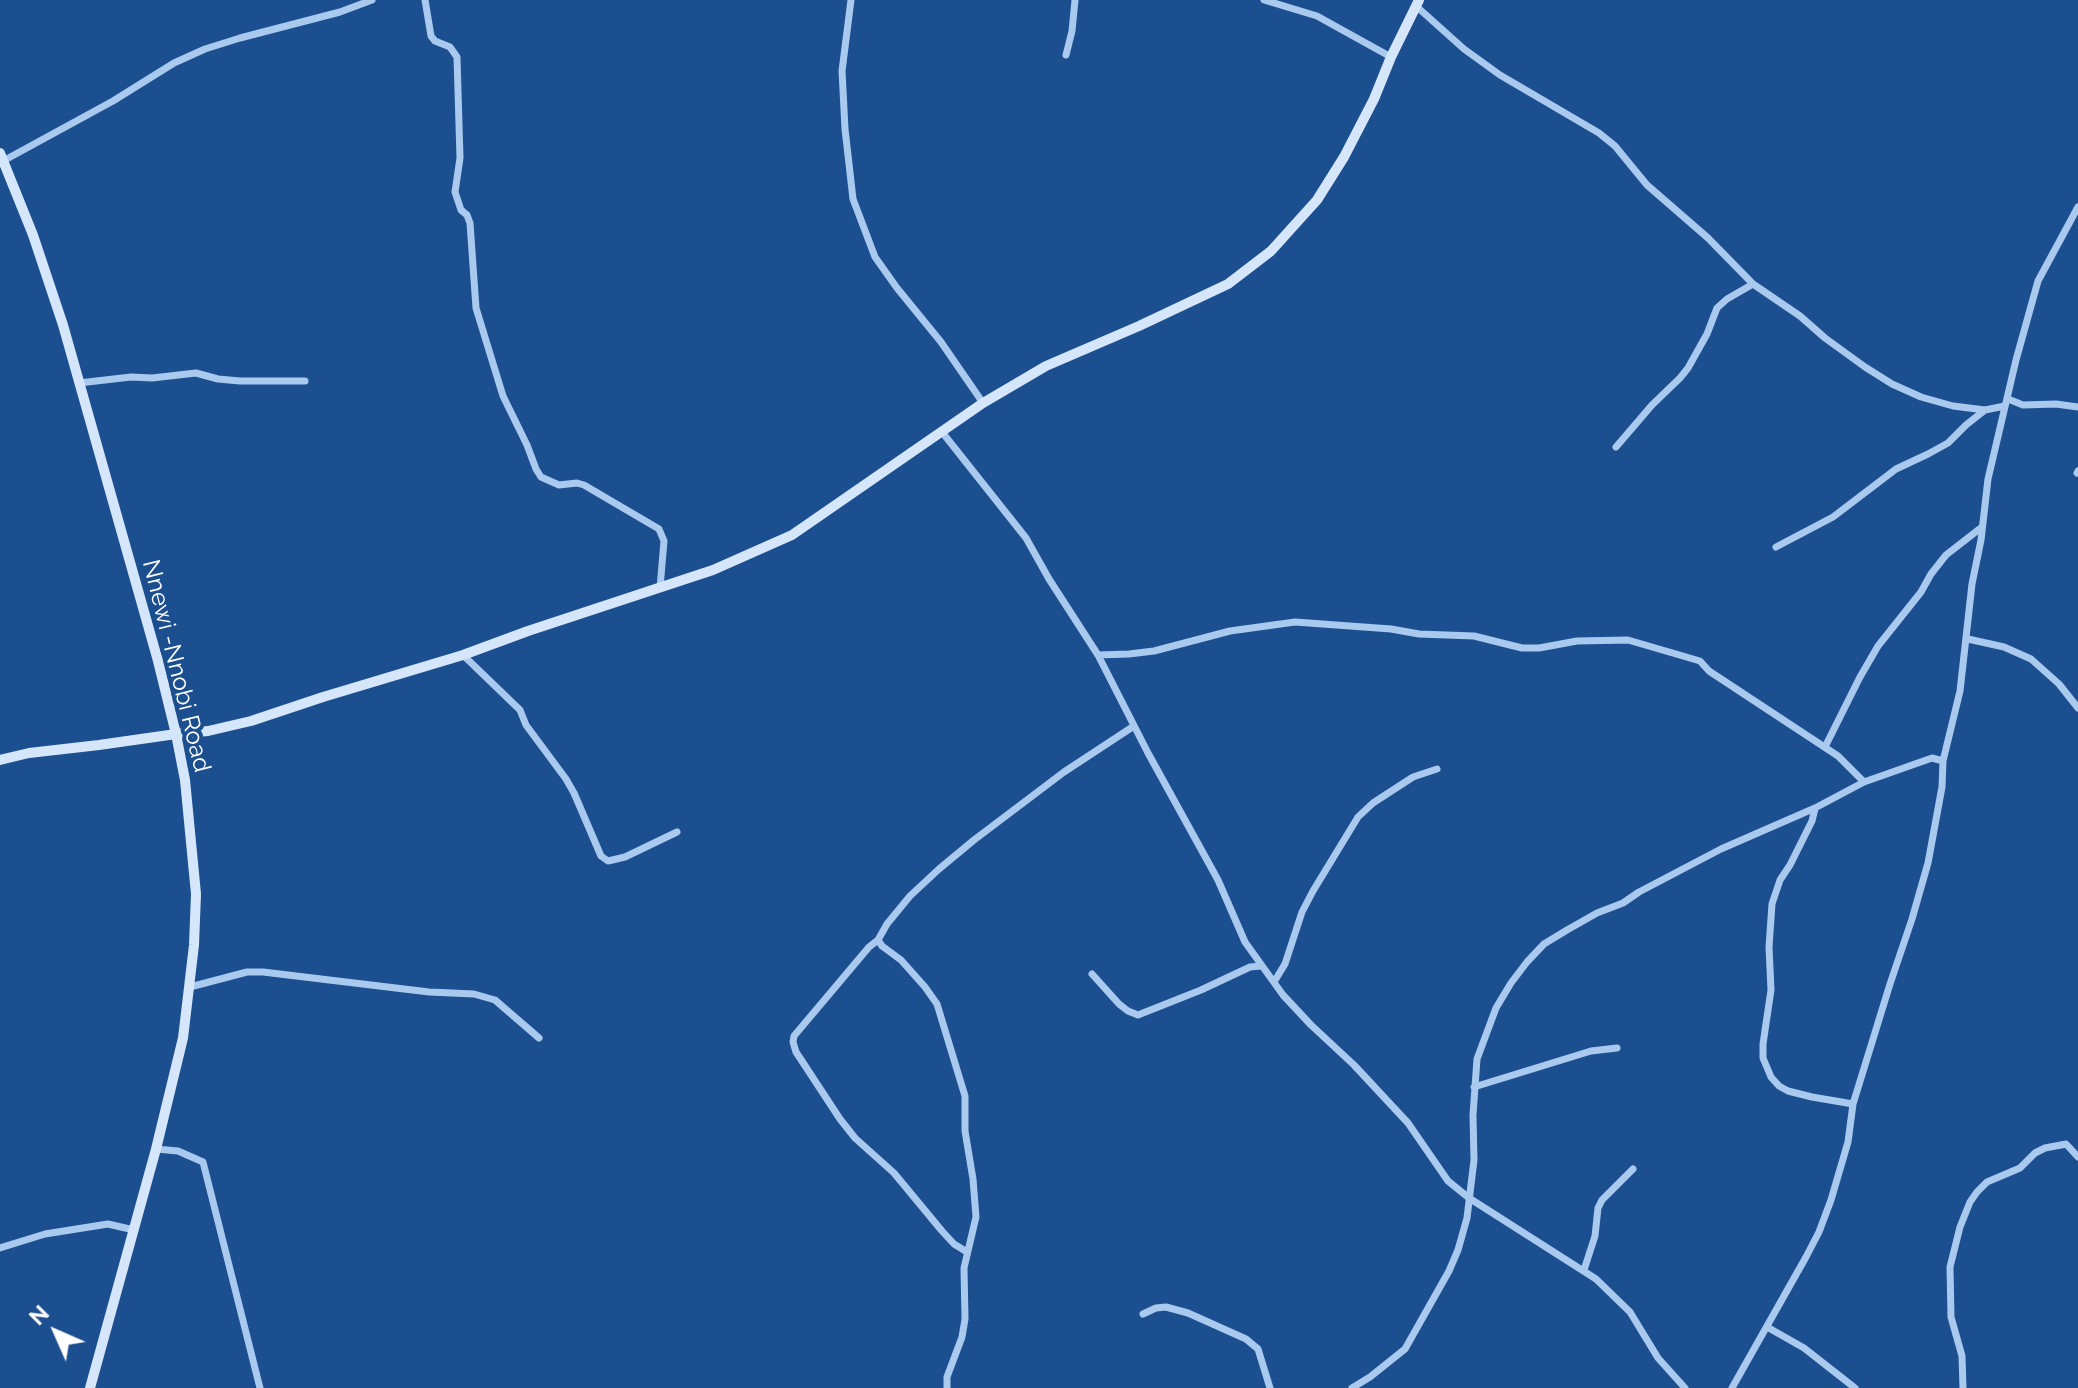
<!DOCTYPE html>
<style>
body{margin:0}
#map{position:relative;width:2078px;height:1388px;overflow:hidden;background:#1b4f8f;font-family:Raleway,sans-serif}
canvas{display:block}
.north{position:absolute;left:16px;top:1292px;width:80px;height:80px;-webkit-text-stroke:6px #1b4f8f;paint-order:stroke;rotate:315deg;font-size:22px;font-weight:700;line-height:32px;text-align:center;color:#fff}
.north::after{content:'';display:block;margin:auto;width:28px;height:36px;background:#fff;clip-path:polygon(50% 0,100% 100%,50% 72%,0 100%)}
</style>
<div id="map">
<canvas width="2078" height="1388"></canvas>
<div class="north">N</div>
</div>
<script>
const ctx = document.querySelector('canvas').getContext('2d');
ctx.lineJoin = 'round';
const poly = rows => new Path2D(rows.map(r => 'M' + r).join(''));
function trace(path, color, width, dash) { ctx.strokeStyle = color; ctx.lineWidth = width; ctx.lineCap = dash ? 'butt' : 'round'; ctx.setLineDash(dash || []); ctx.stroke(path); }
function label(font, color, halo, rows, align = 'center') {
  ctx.font = font + ' Raleway,sans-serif'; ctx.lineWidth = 8; ctx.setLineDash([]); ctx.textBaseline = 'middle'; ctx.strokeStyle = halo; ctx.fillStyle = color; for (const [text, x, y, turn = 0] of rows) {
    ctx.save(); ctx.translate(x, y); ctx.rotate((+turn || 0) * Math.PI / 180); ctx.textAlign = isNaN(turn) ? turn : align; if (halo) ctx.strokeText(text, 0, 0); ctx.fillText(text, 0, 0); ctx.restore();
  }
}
const street = poly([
 [425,0,431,36,435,41,450,47,457,57,460,158,455,192,461,210,467,215,470,223,476,308,503,396,527,445,536,469,541,477,559,485,577,483,584,485,659,529,664,541,660,588],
 [851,0,842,71,845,129,853,199,875,257,897,288,941,342,983,403],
 [1264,0,1317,16,1391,57],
 [1416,6,1464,49,1500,75,1599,133,1615,146,1647,185,1708,238,1753,284,1800,316,1825,338,1865,367,1892,384,1921,397,1953,406,1985,410,2005,406],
 [1066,55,1072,31,1075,0],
 [3,161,113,101,174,63,205,49,240,38,340,12,372,0],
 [79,383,131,377,152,378,196,373,218,379,240,381,305,381],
 [2008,399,2023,405,2056,404,2078,407],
 [942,432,1026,538,1049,579,1098,655,1148,753,1218,880,1245,942,1283,995,1311,1025,1354,1065,1408,1123,1448,1181,1469,1198,1596,1279,1630,1312,1658,1358,1685,1388],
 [1616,447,1652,405,1680,378,1688,368,1707,334,1717,308,1727,299,1753,284],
 [2077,473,2078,471],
 [1776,547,1833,517,1896,469,1928,454,1948,443,1966,425,1985,410],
 [1968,639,2004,647,2031,659,2059,684,2078,708],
 [463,655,520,710,526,725,566,779,574,793,601,856,608,861,625,857,677,832],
 [1098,655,1129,654,1154,651,1230,631,1295,622,1391,629,1419,634,1474,636,1522,648,1539,648,1577,641,1628,640,1700,661,1709,671,1838,756,1864,782],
 [1825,747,1860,677,1878,646,1921,592,1931,574,1946,555,1982,527],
 [1815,809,1812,821,1790,865,1780,880,1772,904,1769,947,1771,990,1763,1044,1763,1058,1771,1077,1779,1086,1788,1091,1812,1097,1853,1104],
 [878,940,882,946,901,960,925,987,937,1004,965,1096,965,1131,973,1179,976,1217,964,1268,965,1319,962,1337,947,1377,947,1388],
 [1092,974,1119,1004,1128,1011,1138,1015,1201,990,1250,967,1261,966],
 [1274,982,1285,964,1302,912,1313,891,1358,817,1373,803,1413,777,1437,769],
 [190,987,247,972,263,972,429,992,474,994,495,1000,539,1038],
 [1474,1087,1591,1051,1617,1048],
 [156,1149,178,1151,203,1162,260,1388],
 [0,1248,45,1234,108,1224,134,1230],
 [967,1252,954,1244,942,1231,894,1173,855,1138,840,1119,796,1052,793,1042,794,1036,869,947,878,940,887,924,910,896,939,869,974,840,1064,772,1134,726],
 [1584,1270,1595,1236,1598,1208,1602,1200,1633,1169],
 [1143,1314,1156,1308,1166,1307,1188,1313,1246,1339,1258,1349,1270,1388],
 [1767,1327,1804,1348,1855,1388],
 [1352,1388,1370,1377,1405,1349,1449,1271,1458,1250,1467,1218,1474,1160,1473,1115,1477,1059,1496,1008,1511,983,1527,962,1544,944,1567,930,1597,913,1623,903,1639,892,1721,849,1815,808,1864,782,1932,758,1943,761],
 [1732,1388,1806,1257,1819,1232,1831,1200,1848,1142,1853,1104,1890,984,1912,919,1928,863,1942,787,1943,761,1960,691,1972,584,1981,540,1988,479,2016,360,2038,281,2078,207],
 [1963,1388,1962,1356,1951,1317,1950,1267,1960,1227,1970,1202,1977,1192,1987,1182,2020,1168,2035,1153,2045,1148,2066,1144,2078,1157]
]);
const secondary = poly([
 [0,153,33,235,63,325,158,661,176,734,185,780,196,894,194,945,183,1038,156,1149,90,1388],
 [0,760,29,753,99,745,176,734,208,731,251,721,323,697,463,655,528,631,713,570,792,535,983,403,1046,366,1139,326,1228,284,1271,251,1317,200,1344,157,1374,99,1391,57,1419,0]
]);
const streetNames = [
 ["Nnewi -Nnobi Road",176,666,76]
];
trace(street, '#a9c9ee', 7);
trace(secondary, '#d6e6fa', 10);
label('24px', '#fff', '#1b4f8f', streetNames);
</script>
